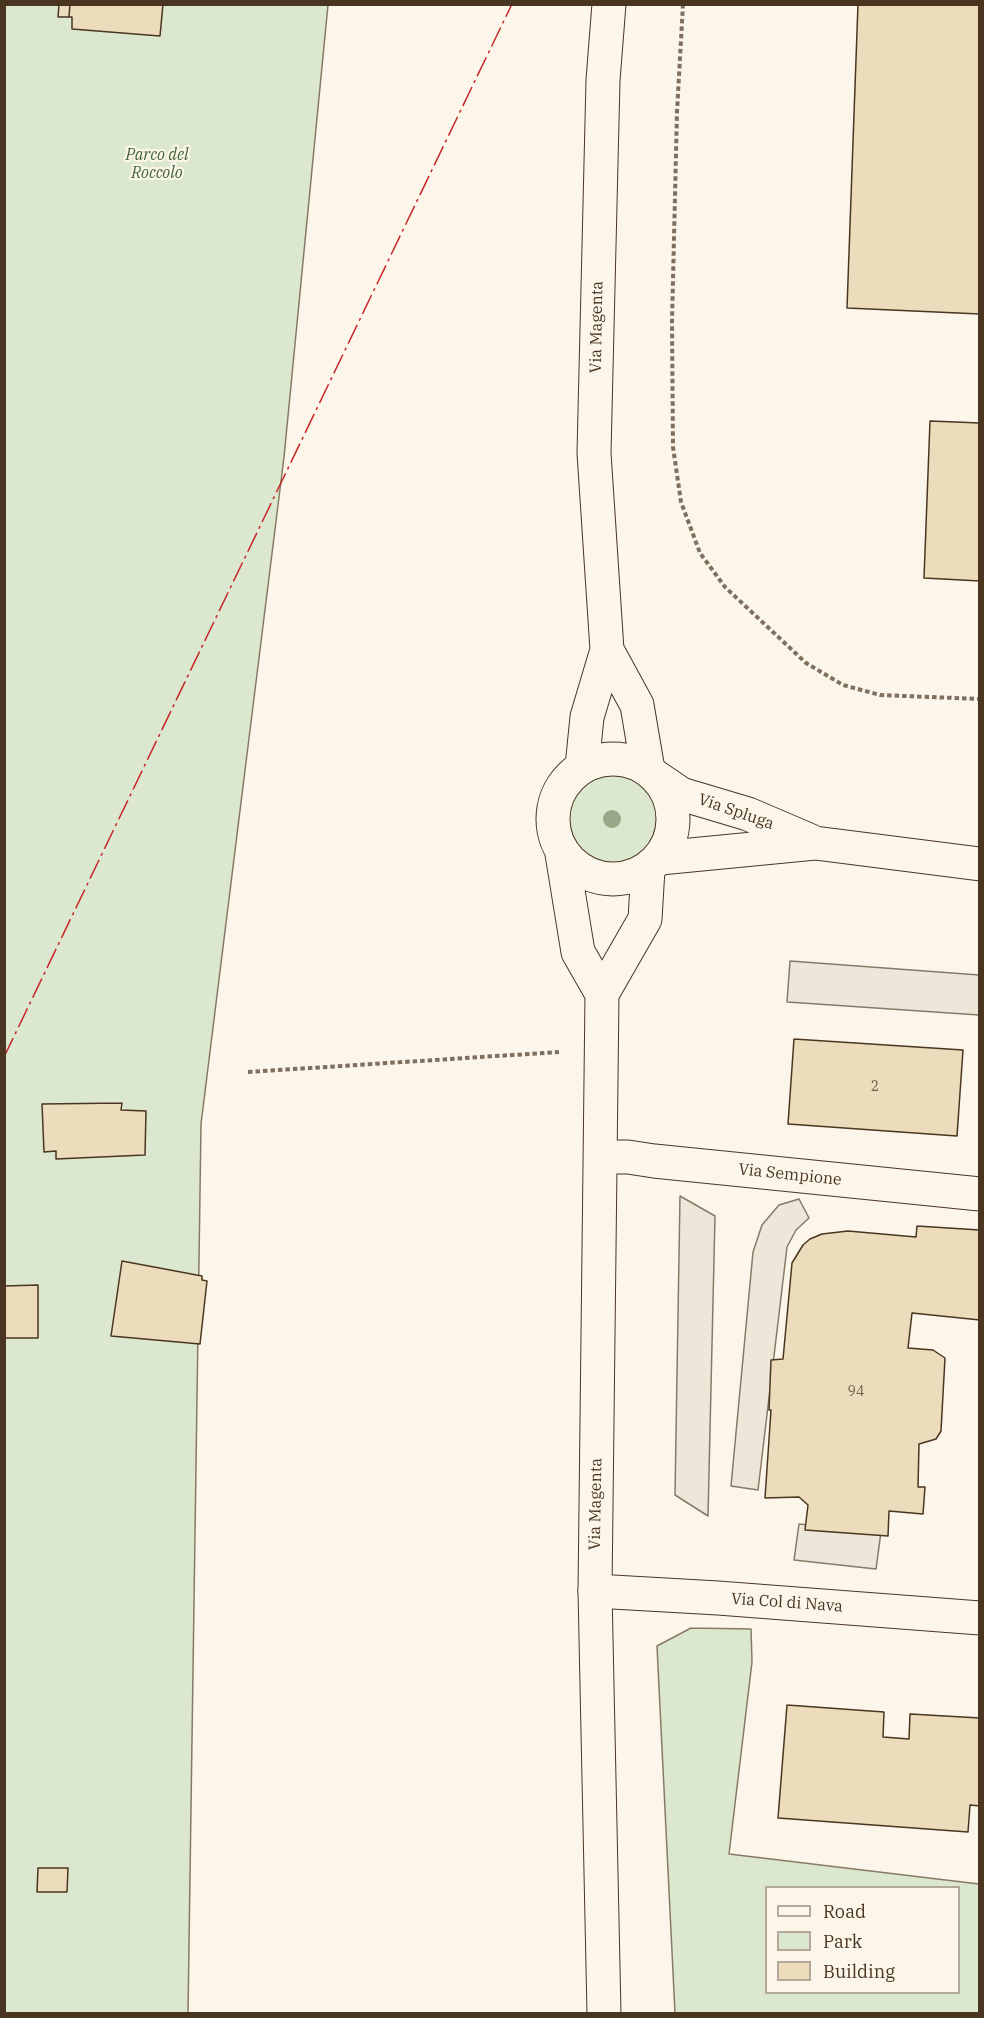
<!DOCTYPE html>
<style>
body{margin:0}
#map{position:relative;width:984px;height:2018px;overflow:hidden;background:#fbf6e9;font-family:"IBM Plex Serif",serif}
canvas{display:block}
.frame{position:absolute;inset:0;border:6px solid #4a3520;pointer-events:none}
.legend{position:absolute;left:765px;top:1886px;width:195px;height:108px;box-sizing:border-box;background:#fbf6e9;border:2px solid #b4a999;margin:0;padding:8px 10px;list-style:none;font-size:18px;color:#4a3520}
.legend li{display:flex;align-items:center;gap:12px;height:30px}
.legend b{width:30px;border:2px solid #b4a999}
</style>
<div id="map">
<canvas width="984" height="2018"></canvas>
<div class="frame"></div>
<ul class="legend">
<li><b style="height:8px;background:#fbf6e9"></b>Road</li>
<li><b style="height:16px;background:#dce7d0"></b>Park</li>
<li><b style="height:16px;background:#ecdcbc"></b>Building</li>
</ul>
</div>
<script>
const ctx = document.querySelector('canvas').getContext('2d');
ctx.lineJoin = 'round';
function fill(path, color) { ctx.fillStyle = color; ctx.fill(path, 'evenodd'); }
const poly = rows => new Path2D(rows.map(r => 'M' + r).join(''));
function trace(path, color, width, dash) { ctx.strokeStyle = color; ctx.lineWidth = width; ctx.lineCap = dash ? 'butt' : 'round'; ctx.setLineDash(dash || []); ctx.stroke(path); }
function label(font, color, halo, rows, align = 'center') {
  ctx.font = font + ' "IBM Plex Serif",serif'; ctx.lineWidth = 4.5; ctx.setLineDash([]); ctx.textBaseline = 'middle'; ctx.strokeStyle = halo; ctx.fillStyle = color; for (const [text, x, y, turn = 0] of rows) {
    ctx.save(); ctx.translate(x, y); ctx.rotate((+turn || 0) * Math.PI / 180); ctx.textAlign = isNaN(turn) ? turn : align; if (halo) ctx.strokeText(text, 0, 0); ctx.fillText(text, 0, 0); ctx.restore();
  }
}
const green = poly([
 [5,5,328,5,284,457,201,1124,188,2013,5,2014,5,5],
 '566 819a47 47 0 1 1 94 0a47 47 0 1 1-94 0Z',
 [691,1628,751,1629,752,1662,729,1854,979,1884,979,2013,675,2013,657,1646,691,1628],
 [766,1888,958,1888,958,1992,766,1992,766,1888]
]);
const parking = poly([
 [790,961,979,975,979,1015,787,1002,790,961],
 [680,1196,715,1216,708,1516,675,1495,680,1196],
 [799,1199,809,1218,796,1230,787,1247,758,1490,731,1486,753,1252,762,1225,779,1205,799,1199],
 [799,1524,881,1532,876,1569,794,1560,799,1524]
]);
const building = poly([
 [59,4,70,4,69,17,58,17,59,4],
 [70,4,163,4,160,36,72,29,72,17,69,17,70,4],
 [858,4,980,4,980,314,847,308,858,4],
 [930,421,980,423,980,581,924,578,930,421],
 [794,1039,963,1050,957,1136,788,1124,794,1039],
 [122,1103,121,1110,146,1111,145,1155,56,1159,56,1151,44,1152,42,1104,122,1103],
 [917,1226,980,1230,980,1320,912,1313,908,1348,933,1350,945,1358,941,1431,936,1439,919,1444,918,1487,925,1487,923,1514,889,1511,888,1536,805,1530,808,1505,799,1497,765,1498,771,1410,769,1410,771,1360,783,1359,792,1263,803,1245,810,1239,822,1234,848,1231,916,1237,917,1226],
 [122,1261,202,1276,202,1280,207,1281,200,1344,111,1336,122,1261],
 [38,1285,38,1338,4,1338,4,1286,38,1285],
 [787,1705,884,1712,883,1737,909,1739,910,1714,980,1718,980,1806,970,1805,968,1832,778,1818,787,1705],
 [38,1868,68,1868,67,1892,37,1892,38,1868]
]);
const path = poly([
 [683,4,677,112,672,322,673,447,681,502,700,553,725,587,806,663,843,685,880,695,980,699],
 [248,1072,559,1052]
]);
const minor = poly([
 [659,779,681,794,748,814,811,841],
 [660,858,815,843,980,864],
 [601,1157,628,1157,654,1161,980,1194],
 [595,1591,718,1598,980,1618]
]);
const tertiary = poly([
 [607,650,637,705,648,770],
 '553 819a60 60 0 1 1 120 0a60 60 0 1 1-120 0Z',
 [582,767,587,717,607,650,594,453,603,80,609,4],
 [562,854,578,952,602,994,595,1591,604,2014],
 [602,994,645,919,648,869]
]);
const power = poly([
 [4,1057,512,4]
]);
const trees = [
 [612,819]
];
const numberNames = [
 ["2",875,1087],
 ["94",856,1392]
];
const parkNames = [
 ["Parco del",157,155],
 ["Roccolo",157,173]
];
const streetNames = [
 ["Via Magenta",597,327,-89],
 ["Via Spluga",736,812,19],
 ["Via Sempione",790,1175,6],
 ["Via Magenta",596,1504,-89],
 ["Via Col di Nava",787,1603,4]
];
fill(green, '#dce7d0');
trace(green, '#887966', 1.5);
fill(parking, '#ede7d9');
trace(parking, '#887966', 1.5);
fill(building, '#ecdcbc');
trace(building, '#4a3520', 1.5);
trace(minor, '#4a3520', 35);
trace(tertiary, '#4a3520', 35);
trace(path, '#7f6f5c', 4, [4.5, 3]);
trace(minor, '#fbf6e9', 33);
trace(tertiary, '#fbf6e9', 33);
trace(power, '#c62828', 1.5, [21, 4.5, 3, 4.5]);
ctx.fillStyle = '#96a887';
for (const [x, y] of trees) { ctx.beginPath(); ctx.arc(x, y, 9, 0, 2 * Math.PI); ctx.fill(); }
label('14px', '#725f47', null, numberNames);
label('italic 16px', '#436837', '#fbf6e9', parkNames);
label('16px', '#4a3520', '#fbf6e9', streetNames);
</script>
